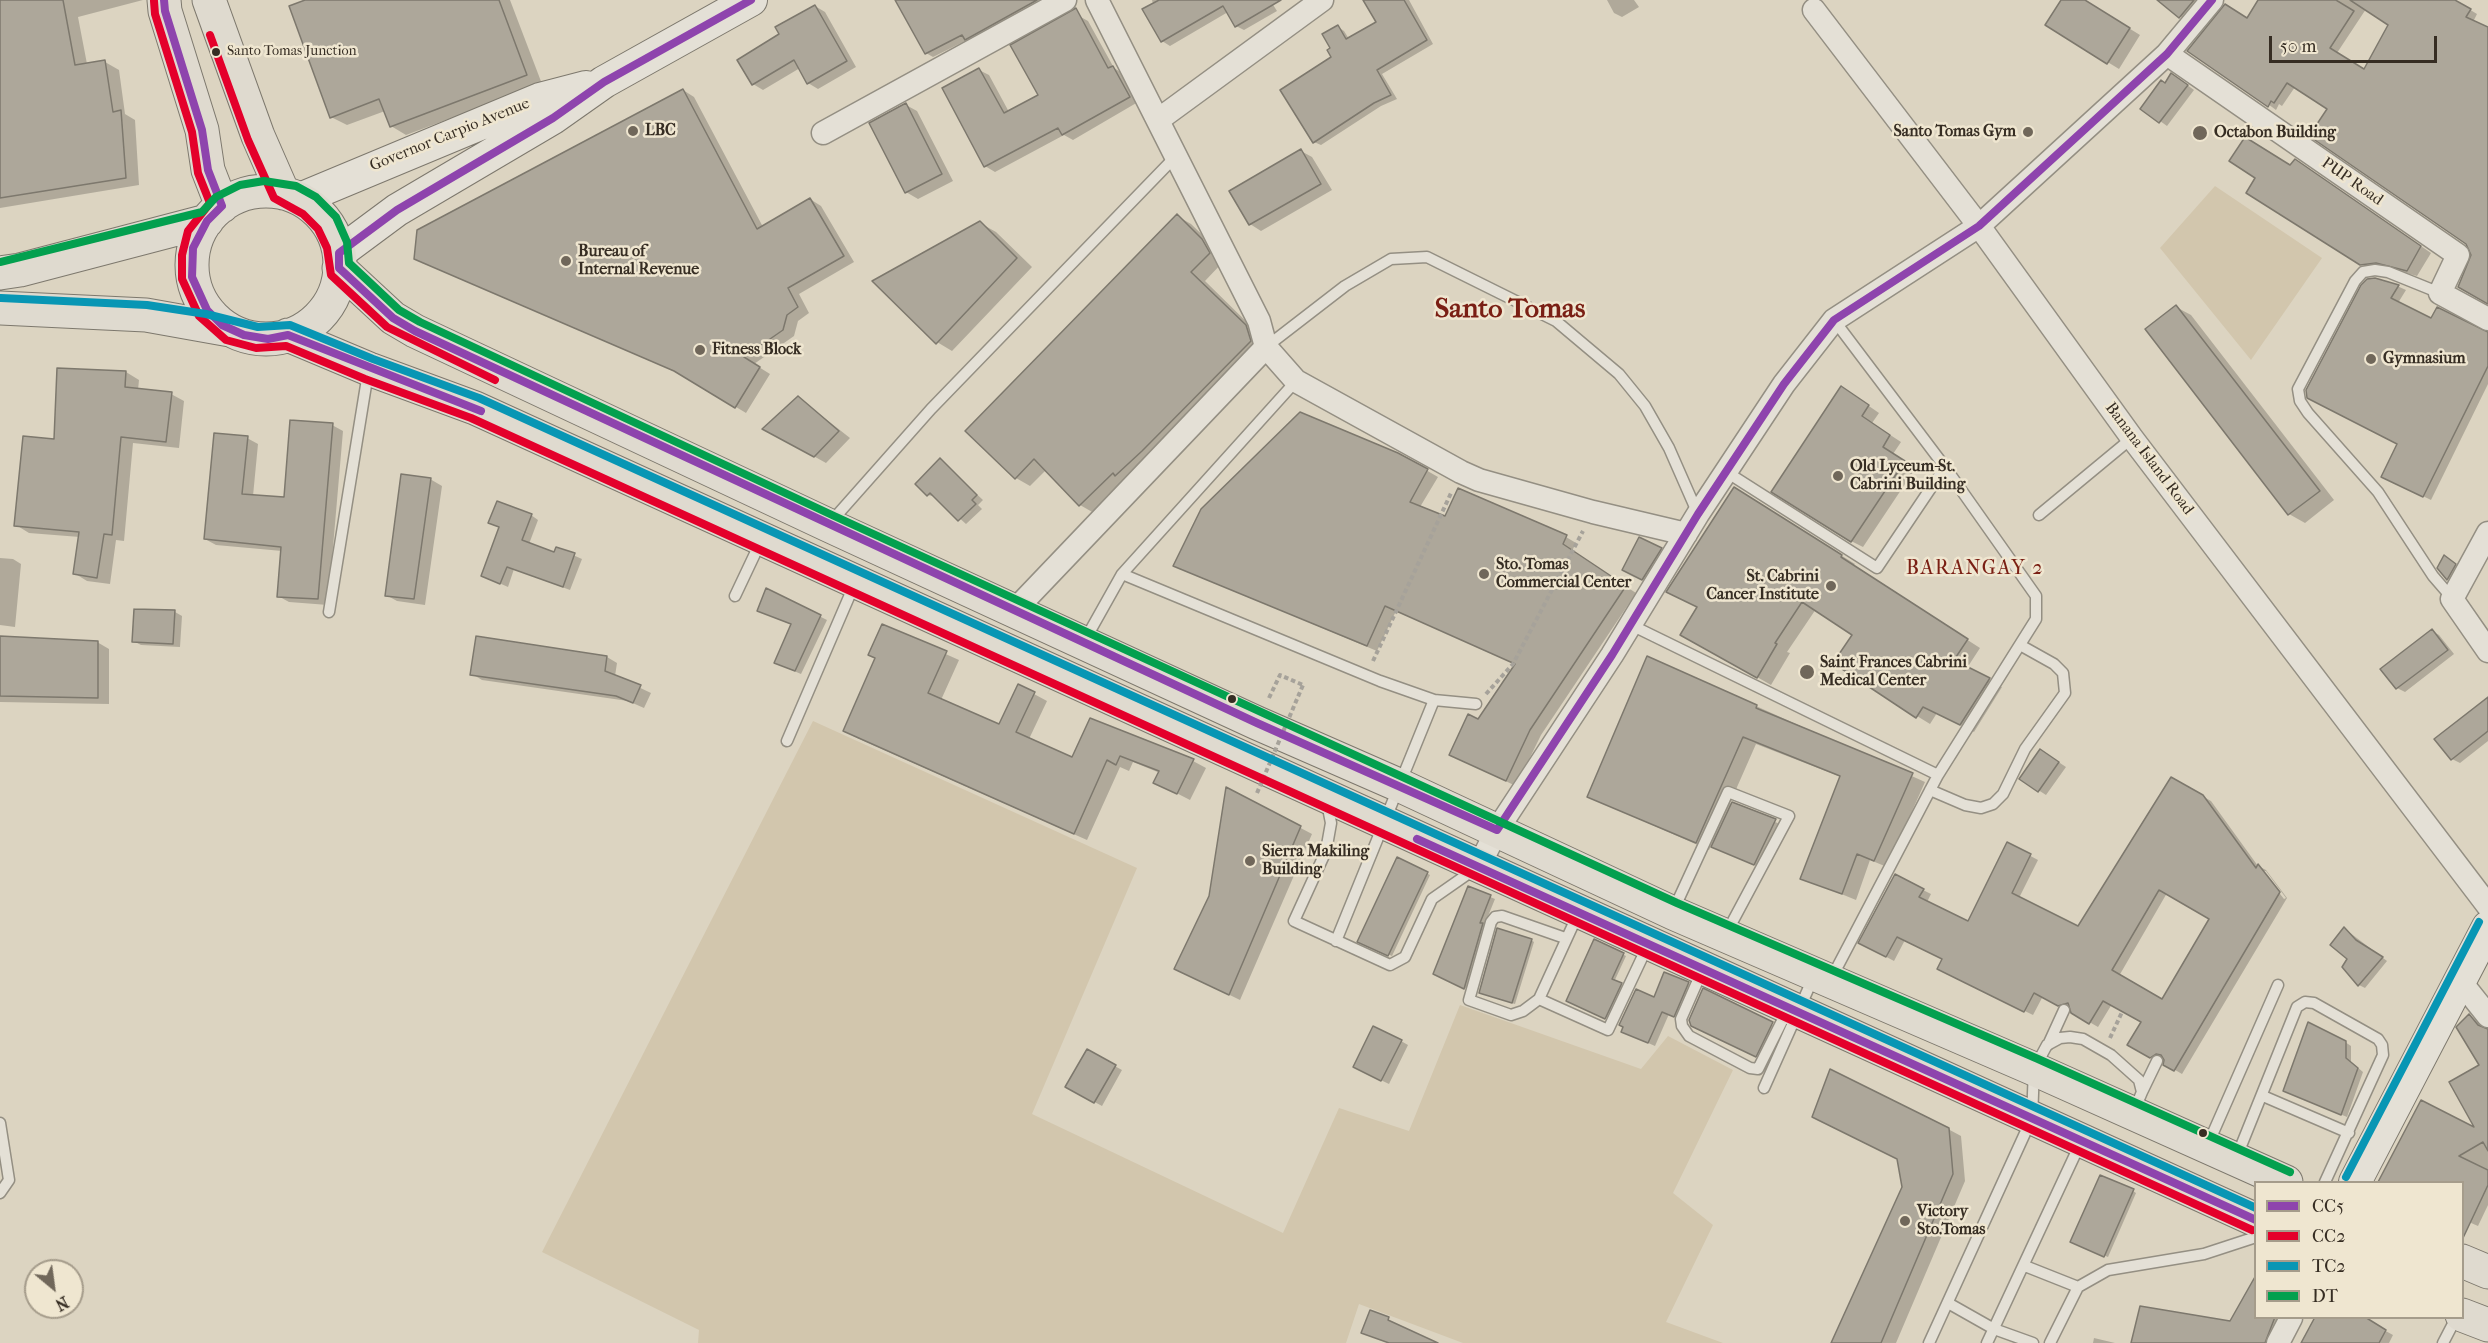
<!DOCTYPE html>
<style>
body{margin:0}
#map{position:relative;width:2488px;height:1343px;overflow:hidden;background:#dcd4c1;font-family:"IM FELL French Canon",serif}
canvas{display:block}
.legend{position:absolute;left:2254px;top:1181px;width:210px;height:138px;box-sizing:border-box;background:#efe6d0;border:2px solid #a59c8b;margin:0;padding:8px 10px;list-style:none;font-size:18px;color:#362d23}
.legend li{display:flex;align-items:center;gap:12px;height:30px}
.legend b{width:30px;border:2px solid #a59c8b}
.north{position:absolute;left:24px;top:1259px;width:60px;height:60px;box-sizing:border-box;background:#efe6d0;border:2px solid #a59c8b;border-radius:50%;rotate:151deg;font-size:16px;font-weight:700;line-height:24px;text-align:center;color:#362d23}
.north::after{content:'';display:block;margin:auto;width:21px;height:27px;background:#70675a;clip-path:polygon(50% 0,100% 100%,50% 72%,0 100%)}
.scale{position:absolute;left:2269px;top:36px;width:168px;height:27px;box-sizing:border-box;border:3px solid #362d23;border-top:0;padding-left:8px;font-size:18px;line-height:21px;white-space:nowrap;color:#362d23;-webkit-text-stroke:4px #efe6d0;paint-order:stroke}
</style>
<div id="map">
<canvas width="2488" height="1343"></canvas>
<ul class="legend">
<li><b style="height:8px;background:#8e44ad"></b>CC5</li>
<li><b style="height:8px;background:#e4002b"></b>CC2</li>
<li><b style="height:8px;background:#0896b4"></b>TC2</li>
<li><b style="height:8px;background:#03a04f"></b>DT</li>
</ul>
<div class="north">N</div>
<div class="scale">50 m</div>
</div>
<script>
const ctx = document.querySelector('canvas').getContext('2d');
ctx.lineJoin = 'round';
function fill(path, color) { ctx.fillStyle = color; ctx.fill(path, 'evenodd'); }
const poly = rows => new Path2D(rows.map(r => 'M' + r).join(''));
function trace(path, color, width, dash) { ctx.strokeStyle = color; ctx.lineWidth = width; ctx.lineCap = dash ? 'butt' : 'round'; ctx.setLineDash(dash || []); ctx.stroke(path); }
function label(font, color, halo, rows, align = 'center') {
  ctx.font = font + ' "IM FELL French Canon",serif'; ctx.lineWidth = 5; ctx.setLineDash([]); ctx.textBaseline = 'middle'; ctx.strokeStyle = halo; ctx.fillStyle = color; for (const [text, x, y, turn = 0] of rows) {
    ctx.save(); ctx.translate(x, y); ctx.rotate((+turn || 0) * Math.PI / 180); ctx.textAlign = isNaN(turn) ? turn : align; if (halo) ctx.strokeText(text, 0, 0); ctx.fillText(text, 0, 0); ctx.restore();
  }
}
const green = poly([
 [2215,186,2322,258,2251,360,2160,248],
 [813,721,1137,868,1032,1114,1283,1233,1339,1108,1409,1131,1460,1005,1641,1069,1668,1036,1733,1070,1673,1193,1713,1225,1666,1322,1723,1343,1463,1343,1359,1304,1346,1343,698,1343,699,1330,542,1252]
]);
const shadow = poly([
 [0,0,143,0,78,17,87,64,105,62,119,70,125,114,135,120,139,185,0,208],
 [309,0,510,0,542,84,406,135,391,126,385,111,347,125,331,117],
 [896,0,1041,0,1043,4,973,43,967,40,933,57,926,53],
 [1152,0,1270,0,1277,11,1244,30,1236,26,1228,12,1170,46,1162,41],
 [1368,0,1409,0,1433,44,1382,74,1397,99,1381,106,1321,145,1314,142,1338,27,1344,31,1349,39,1378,22],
 [1607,0,1634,0,1639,7,1622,17,1614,13],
 [2062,0,2083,0,2140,35,2119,69,2047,25],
 [2167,0,2203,0,2187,21,2164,4],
 [2260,0,2454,0,2477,14,2473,22,2488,29,2488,302,2467,243,2329,108,2295,87,2282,106,2279,104,2276,110,2217,66],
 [2366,9,2390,25,2364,71,2337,53],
 [815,6,825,12,856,67,818,89,808,83,800,68,763,90,753,84,781,35],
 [1079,16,1088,21,1114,68,1122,73,1138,102,1073,140,1064,135,995,172,985,166,979,70,989,75,1009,112,1040,95],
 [2179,79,2194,90,2167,126,2142,108,2165,85],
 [683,90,694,97,763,227,810,199,821,206,854,262,799,294,809,313,798,321,794,336,754,364,770,374,746,413,685,376,416,259],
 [906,105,917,111,953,181,918,199,906,192],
 [1301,151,1312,157,1332,190,1261,231,1250,224],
 [2305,166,2431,253,2417,276,2388,268,2372,270,2361,264,2291,167],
 [1177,216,1191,224,1217,249,1223,262,1205,281,1260,335,1264,350,1094,513,1080,505,1046,470,1030,486,1016,478],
 [980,223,996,232,1032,267,952,351,937,342],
 [2368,280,2386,281,2406,290,2398,303,2431,320,2488,334,2488,384,2431,500,2390,480,2399,444],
 [2176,307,2191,315,2334,500,2305,523,2289,514,2147,329],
 [126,372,139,380,138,390,171,394,184,401,179,448,133,443,124,541,116,540,110,584,87,581,74,573,80,537,29,533,16,525,56,441],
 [1853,395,1879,413,1872,423,1901,442,1893,454,1915,469,1863,547,1851,541],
 [799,398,850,438,826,463,765,429],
 [332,425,343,431,328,605,289,602,278,596,282,551,216,545,205,539,247,438,258,444,253,496,286,499],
 [1398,454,1438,477,1420,507,1446,518,1566,537,1576,543,1572,551,1636,593,1541,735,1516,786,1461,760,1479,721,1517,664,1396,611,1377,651,1175,566],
 [940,460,983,500,978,505,982,509,966,524,936,497,928,495],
 [430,479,442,486,425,605,397,601,386,595],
 [1748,497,1855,564,1853,566,1980,648,1967,668,2002,687,1974,732,1937,713,1930,724,1917,716,1854,634,1816,609,1787,652,1790,653,1771,685,1682,634,1698,608,1681,599],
 [531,515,538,520,529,544,555,554,557,548,582,559,570,590,514,569,508,587,490,579,501,528,497,526],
 [1661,549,1668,553,1649,583,1631,574],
 [0,558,13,559,21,564,15,627,0,625],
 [2447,559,2458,567,2450,581,2439,568],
 [767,590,827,620,801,674,782,666,792,625,759,611],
 [175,612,182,616,180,647,141,645,133,641],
 [883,626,959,660,941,700,1000,726,1034,694,1047,701,1029,739,1073,759,1091,720,1193,761,1206,768,1190,800,1155,782,1160,773,1133,762,1129,771,1120,767,1087,840,857,738,844,731,877,658],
 [2432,631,2439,635,2454,654,2405,692,2397,688,2382,669],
 [0,638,97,642,109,649,109,704,0,702],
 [607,657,617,663,615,676,651,693,644,708,628,701,482,680,472,674],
 [2488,698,2488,741,2460,763,2452,759,2437,739],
 [1756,706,1925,782,1887,867,1870,860,1856,900,1802,878,1841,777,1756,744,1730,803,1787,827,1766,870,1711,846,1709,850,1589,797],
 [2048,755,2066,767,2046,795,2021,779],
 [2171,779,2211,801,2258,866,2266,870,2287,898,2182,1074,2165,1064,2164,1057,2159,1061,2129,1044,2143,1022,2112,1004,2098,1027,2072,1012,2071,1009,2067,1010,2043,996,2033,1015,1947,973,1944,959,1905,940,1894,961,1868,947,1923,890,1931,894,1927,902,1969,923,2008,844,2038,860,2019,898,2079,928],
 [2262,871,2266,871,2286,898,2284,899],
 [2167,893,2211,918,2162,1001,2119,976],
 [1227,789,1312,834,1240,1000,1187,974,1210,897],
 [1398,859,1430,875,1392,956,1359,941],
 [1469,888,1495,899,1484,926,1487,927,1469,990,1439,976],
 [2345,929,2387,961,2365,988,2359,985],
 [1531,940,1534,942,1515,1004,1484,994],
 [1595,941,1626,956,1614,982,1624,986,1609,1019,1571,1002],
 [1688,984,1695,988,1681,1020,1669,1014,1655,1046,1630,1035,1625,1026,1654,999],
 [1703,990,1779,1028,1763,1060,1700,1029],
 [2470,1016,2488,1029,2488,1205,2478,1226,2462,1219,2462,1182,2386,1182,2381,1180,2478,1131,2481,1066],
 [1401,1041,1408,1045,1389,1084,1362,1071],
 [2345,1042,2351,1046,2351,1062,2363,1072,2347,1117,2290,1093],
 [1087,1051,1122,1070,1102,1106,1067,1087],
 [1948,1129,1961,1136,1965,1181,1896,1343,1833,1343],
 [2133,1191,2136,1193,2108,1257,2075,1243],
 [2256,1318,2284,1318,2273,1343,2132,1343],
 [2362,1318,2393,1335,2389,1343,2303,1343],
 [2094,1338,2115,1343,2093,1343]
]);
const building = poly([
 [0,0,63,0,75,65,105,60,113,112,121,110,126,178,0,198,0,0],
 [305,0,499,0,527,75,390,127,379,99,330,118,289,6,305,0],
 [895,0,1037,0,965,40,962,35,925,54,895,0],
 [1159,0,1281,0,1235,27,1223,6,1161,42,1142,9,1159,0],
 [1363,0,1404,0,1427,40,1377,70,1391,95,1374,103,1313,143,1280,90,1331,57,1327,50,1330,48,1322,34,1338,25,1346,39,1376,22,1363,0],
 [2061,0,2085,0,2130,28,2107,64,2045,25,2061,0],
 [2157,0,2194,0,2179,18,2157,0],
 [2258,0,2336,0,2354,11,2330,48,2364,69,2388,25,2350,0,2455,0,2471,9,2466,17,2488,27,2488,304,2458,287,2471,255,2466,244,2309,136,2327,109,2287,83,2274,103,2271,101,2268,107,2187,51,2225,4,2247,18,2258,0],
 [815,5,847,61,807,84,794,60,752,85,737,60,779,34,775,27,815,5],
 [1076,8,1108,68,1113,66,1130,97,1062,135,1058,128,984,167,942,88,979,68,1004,113,1038,95,1010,45,1076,8],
 [2171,73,2188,85,2159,123,2140,109,2161,80,2165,83,2171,73],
 [683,89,757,229,810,198,844,256,788,288,798,307,787,315,783,330,744,357,760,367,735,408,674,371,414,259,417,230,683,89],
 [906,103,942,174,905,193,869,123,906,103],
 [2245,137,2290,165,2295,159,2421,246,2407,271,2376,263,2360,265,2246,193,2255,178,2229,161,2245,137],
 [1301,149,1321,184,1249,225,1229,191,1301,149],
 [1177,214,1202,239,1210,253,1191,272,1246,325,1251,341,1142,451,1115,476,1113,473,1079,506,1034,459,1015,479,965,431,1177,214],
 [980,221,1017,258,936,344,872,281,980,221],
 [2375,278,2399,285,2391,298,2431,318,2437,307,2488,332,2488,366,2423,497,2381,477,2397,444,2307,398,2306,390,2361,285,2367,279,2375,278],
 [2176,305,2320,491,2288,515,2145,329,2176,305],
 [57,368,126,371,125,387,172,392,166,442,121,437,112,535,104,534,97,578,73,574,79,532,14,526,23,436,54,439,57,368],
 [1841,386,1869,405,1862,416,1890,435,1883,447,1905,461,1851,542,1771,492,1841,386],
 [798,396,839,431,814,457,762,429,798,396],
 [1300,412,1398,453,1428,469,1410,502,1445,516,1458,488,1567,535,1563,544,1626,586,1530,730,1506,781,1449,755,1468,714,1478,719,1515,664,1385,606,1367,646,1173,566,1201,509,1300,412],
 [290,420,333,423,318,599,277,597,281,547,204,539,214,433,248,436,242,494,284,497,290,420],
 [940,458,977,495,972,500,976,504,958,521,930,493,927,496,915,484,940,458],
 [401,474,431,478,414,599,385,596,401,474],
 [1734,487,1842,555,1841,557,1968,639,1954,660,1990,678,1960,725,1923,707,1916,718,1833,663,1852,635,1802,602,1775,643,1777,644,1757,678,1680,635,1697,607,1666,592,1734,487],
 [497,501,532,514,522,540,554,552,556,547,575,553,563,587,507,567,500,584,481,576,499,527,488,523,497,501],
 [1639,537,1662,548,1642,580,1622,570,1639,537],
 [2444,555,2456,564,2447,580,2437,568,2444,555],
 [766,588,821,615,795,671,774,663,791,624,757,611,766,588],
 [134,609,175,610,173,644,132,642,134,609],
 [882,624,947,651,928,693,999,724,1018,684,1035,692,1016,732,1072,757,1090,718,1194,759,1177,794,1153,783,1159,771,1120,756,1116,765,1107,760,1074,834,843,731,875,658,868,655,882,624],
 [2432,629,2448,650,2396,689,2380,669,2432,629],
 [0,636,98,641,98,698,0,696,0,636],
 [476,636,607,656,605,671,641,685,633,703,616,696,470,675,476,636],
 [1647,656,1757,705,1756,708,1913,773,1874,861,1857,854,1842,894,1800,879,1840,776,1743,737,1696,843,1587,797,1647,656],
 [2488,697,2488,731,2451,760,2434,739,2488,697],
 [2040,749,2059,762,2038,792,2019,779,2040,749],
 [2171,777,2203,795,2256,868,2258,864,2280,892,2174,1071,2163,1065,2164,1060,2161,1055,2156,1054,2150,1058,2127,1045,2141,1022,2103,1001,2089,1024,2071,1013,2068,1003,2058,1006,2034,993,2024,1012,1937,969,1942,959,1897,937,1886,957,1858,943,1895,874,1924,889,1919,897,1968,921,2007,842,2031,854,2012,893,2078,926,2171,777],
 [2159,890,2209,919,2162,999,2112,970,2159,890],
 [1226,787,1301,826,1229,995,1174,969,1209,896,1226,787],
 [1732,802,1776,819,1754,865,1711,847,1732,802],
 [1397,857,1428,872,1388,956,1357,942,1397,857],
 [1468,886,1491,895,1480,923,1483,923,1464,989,1433,974,1468,886],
 [2344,927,2356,940,2383,957,2358,986,2342,967,2347,959,2330,945,2344,927],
 [1497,928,1532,939,1512,1003,1479,993,1497,928],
 [1594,939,1624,953,1612,979,1622,983,1605,1019,1566,1001,1594,939],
 [1664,972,1689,982,1674,1017,1662,1012,1648,1043,1621,1032,1623,1027,1619,1025,1636,989,1654,997,1664,972],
 [1703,988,1773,1022,1756,1057,1691,1026,1689,1020,1703,988],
 [2469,1014,2478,1025,2488,1029,2488,1151,2483,1142,2459,1156,2488,1170,2488,1185,2463,1238,2463,1182,2378,1182,2421,1100,2474,1127,2449,1082,2479,1065,2456,1027,2469,1014],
 [2308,1022,2346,1041,2346,1058,2358,1068,2341,1115,2283,1091,2308,1022],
 [1373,1026,1402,1040,1381,1081,1353,1067,1373,1026],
 [1087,1049,1116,1065,1094,1103,1065,1087,1087,1049],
 [1830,1069,1949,1128,1953,1174,1881,1343,1831,1343,1902,1187,1897,1159,1812,1117,1830,1069],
 [2100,1175,2134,1189,2104,1257,2070,1242,2100,1175],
 [2256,1275,2256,1317,2275,1317,2265,1343,2131,1343,2140,1306,2230,1321,2256,1275],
 [1370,1310,1389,1317,1388,1320,1438,1343,1389,1343,1361,1333,1370,1310],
 [2315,1317,2365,1317,2386,1330,2379,1343,2301,1343,2315,1317]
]);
const path = poly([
 [1373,661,1452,491],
 [1486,694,1513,664,1583,531],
 [1269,698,1280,675,1303,685],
 [2110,1038,2122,1012]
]);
const lane = poly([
 [2440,293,2388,272,2375,270,2363,272,2355,281,2298,389,2300,401,2308,413,2378,492,2433,576,2452,598],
 [1266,347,1345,286,1391,259,1427,257,1556,321,1619,374,1645,406,1669,448,1698,514],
 [1728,473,1877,568,1945,467,1834,320],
 [2039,515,2132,438],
 [830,523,931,409,1177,155],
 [1122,574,1296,381],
 [735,596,761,541],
 [329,612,368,373],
 [1629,624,1938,775],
 [1085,640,1122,574,1380,681,1434,700,1476,704],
 [787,741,855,583],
 [1930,790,1965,805,1981,808,1993,804,2003,794,2025,749,2065,693,2063,673,2054,664,2020,645],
 [1327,803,1331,823,1326,851,1294,921,1390,965,1405,957,1432,899,1475,869],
 [1674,909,1728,792,1789,816,1727,932],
 [1578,914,1539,999,1608,1030,1648,945],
 [1336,941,1434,700],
 [1702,971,1681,1019,1682,1026,1689,1036,1750,1068,1758,1069,1788,1009],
 [1831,979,1938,775,2036,619,2036,596,1945,467],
 [1539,999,1523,1011,1511,1015,1469,1000,1491,922,1495,917,1502,916,1565,938],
 [2048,1045,2064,1010],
 [1764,1088,1814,976],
 [2142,1092,2157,1061],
 [2263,1096,2349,1133],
 [0,1123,9,1180,0,1193],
 [2209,1142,2278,985],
 [2237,1156,2297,1007,2305,1002,2314,1003,2378,1039,2382,1045,2383,1055,2325,1182],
 [2025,1266,2078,1287],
 [1948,1303,1994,1329,2033,1343],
 [1929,1343,2032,1118,2034,1069,2047,1045,2060,1038,2070,1037,2083,1039,2111,1055,2139,1080,2142,1092,2134,1111],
 [1987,1343,2080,1144],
 [2050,1343,2078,1287,2108,1270,2204,1254,2256,1237],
 [2443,1343,2456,1318]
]);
const street = poly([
 [1814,10,1979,226,2132,438,2488,906],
 [2167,54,2458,255,2440,293,2488,319],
 [1158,120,1322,0],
 [823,133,1065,0],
 [1266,347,1296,381,1461,472,1479,480,1593,512,1686,534],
 [2488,533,2452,599,2488,651],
 [1014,611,1266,347,1259,321,1097,0],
 [1479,866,1497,830,1612,655,1698,514,1784,384,1834,320,1979,226,2167,54,2212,0],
 [2461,982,2488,1016],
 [2278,1343,2291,1318]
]);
const secondary = poly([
 [300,199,540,99,586,87],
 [339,253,397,210,553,118,604,82,751,0],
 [2355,1182,2488,927]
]);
const highway = poly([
 [164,0,165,11,202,130,208,170,222,206],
 [209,0,258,136,283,193],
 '192 265a74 74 0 1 1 148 0a74 74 0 1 1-148 0Z',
 [339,268,393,318,415,331,828,525,1257,723,1401,786,1673,913,2034,1069,2286,1182],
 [0,273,20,270,207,221],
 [0,308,146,315,230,330],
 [288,335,369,369,475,408,2256,1220],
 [2462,1261,2488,1272],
 [2462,1315,2488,1325]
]);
const pathBridge = poly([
 [1257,793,1303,685]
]);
const bus1 = poly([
 [164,0,165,11,202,130,208,170,222,206,207,221,193,248,192,277,207,310,222,325,244,335,268,339,288,335,481,411],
 [751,0,604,82,553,118,397,210,339,253,339,268,393,318,415,331,1257,723,1497,830,1612,655,1698,514,1784,384,1834,320,1979,226,2167,54,2212,0],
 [1417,839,2256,1220]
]);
const bus2 = poly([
 [154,1,155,14,192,132,198,173,210,203,188,231,182,255,182,279,199,316,226,340,256,348,286,346,365,379,471,418,2252,1230],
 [210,35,248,140,274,198,303,214,318,229,327,248,331,275,387,327,495,380]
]);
const bus3 = poly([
 [1,298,147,305,206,314,258,327,290,325,373,359,479,398,2256,1208],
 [2346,1177,2479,922]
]);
const bus4 = poly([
 [0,262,202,212,216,197,240,185,264,181,296,186,316,197,336,217,347,242,349,263,399,310,420,322,832,515,1677,903,2038,1059,2290,1172]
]);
const markers = [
 [216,52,5,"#362d23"],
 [633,131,6,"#70675a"],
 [2028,132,6,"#70675a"],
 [2200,133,8,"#70675a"],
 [566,261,6,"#70675a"],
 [700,350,6,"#70675a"],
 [2371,359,6,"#70675a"],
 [1838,476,6,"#70675a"],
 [1484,574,6,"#70675a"],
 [1831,586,6,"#70675a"],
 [1807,672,8,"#70675a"],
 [1232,699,5,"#362d23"],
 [1250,861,6,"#70675a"],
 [2203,1133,5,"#362d23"],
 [1905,1221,6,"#70675a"]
];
const busNames = [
 ["Santo Tomas Junction",227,52]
];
const poiNames = [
 ["LBC",645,131],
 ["Santo Tomas Gym",2016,132,"right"],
 ["Octabon Building",2214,133],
 ["Bureau of",578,252],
 ["Internal Revenue",578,270],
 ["Fitness Block",712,350],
 ["Gymnasium",2383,359],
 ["Old Lyceum-St.",1850,467],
 ["Cabrini Building",1850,485],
 ["Sto. Tomas",1496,565],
 ["Commercial Center",1496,583],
 ["St. Cabrini",1819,577,"right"],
 ["Cancer Institute",1819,595,"right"],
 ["Saint Frances Cabrini",1820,663],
 ["Medical Center",1820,681],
 ["Sierra Makiling",1262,852],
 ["Building",1262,870],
 ["Victory",1917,1212],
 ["Sto.Tomas",1917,1230]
];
const streetNames = [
 ["Governor Carpio Avenue",450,135,-22],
 ["PUP Road",2352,182,35],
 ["Banana Island Road",2149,459,53]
];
const quarterNames = [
 ["BARANGAY 2",1975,569]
];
const townNames = [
 ["Santo Tomas",1510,310]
];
fill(green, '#d2c6ad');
fill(shadow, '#0003');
fill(building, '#ada79a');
trace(building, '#7d786d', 1.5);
trace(lane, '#948f83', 13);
trace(street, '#948f83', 25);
trace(secondary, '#7d786d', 34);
trace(highway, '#7d786d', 35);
trace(path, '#a6a29a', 4, [4.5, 3]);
trace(lane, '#e4e0d6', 10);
trace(street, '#e4e0d6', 22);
trace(secondary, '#e4e0d6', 32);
trace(highway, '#dfdacf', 33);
trace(pathBridge, '#a6a29a', 4, [4.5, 3]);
trace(bus1, '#8e44ad', 8);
trace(bus2, '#e4002b', 8);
trace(bus3, '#0896b4', 8);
trace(bus4, '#03a04f', 8);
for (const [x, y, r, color] of markers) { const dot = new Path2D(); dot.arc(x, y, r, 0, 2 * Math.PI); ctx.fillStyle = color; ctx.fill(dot); trace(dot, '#efe6d0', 2); }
label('14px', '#362d23', '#efe6d0', busNames, 'left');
label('bold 16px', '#362d23', '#efe6d0', poiNames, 'left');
label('16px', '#362d23', '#efe6d0', streetNames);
ctx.letterSpacing = '1.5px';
label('20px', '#7a1f14', '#efe6d0', quarterNames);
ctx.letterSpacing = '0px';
label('bold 28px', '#7a1f14', '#efe6d0', townNames);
</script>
